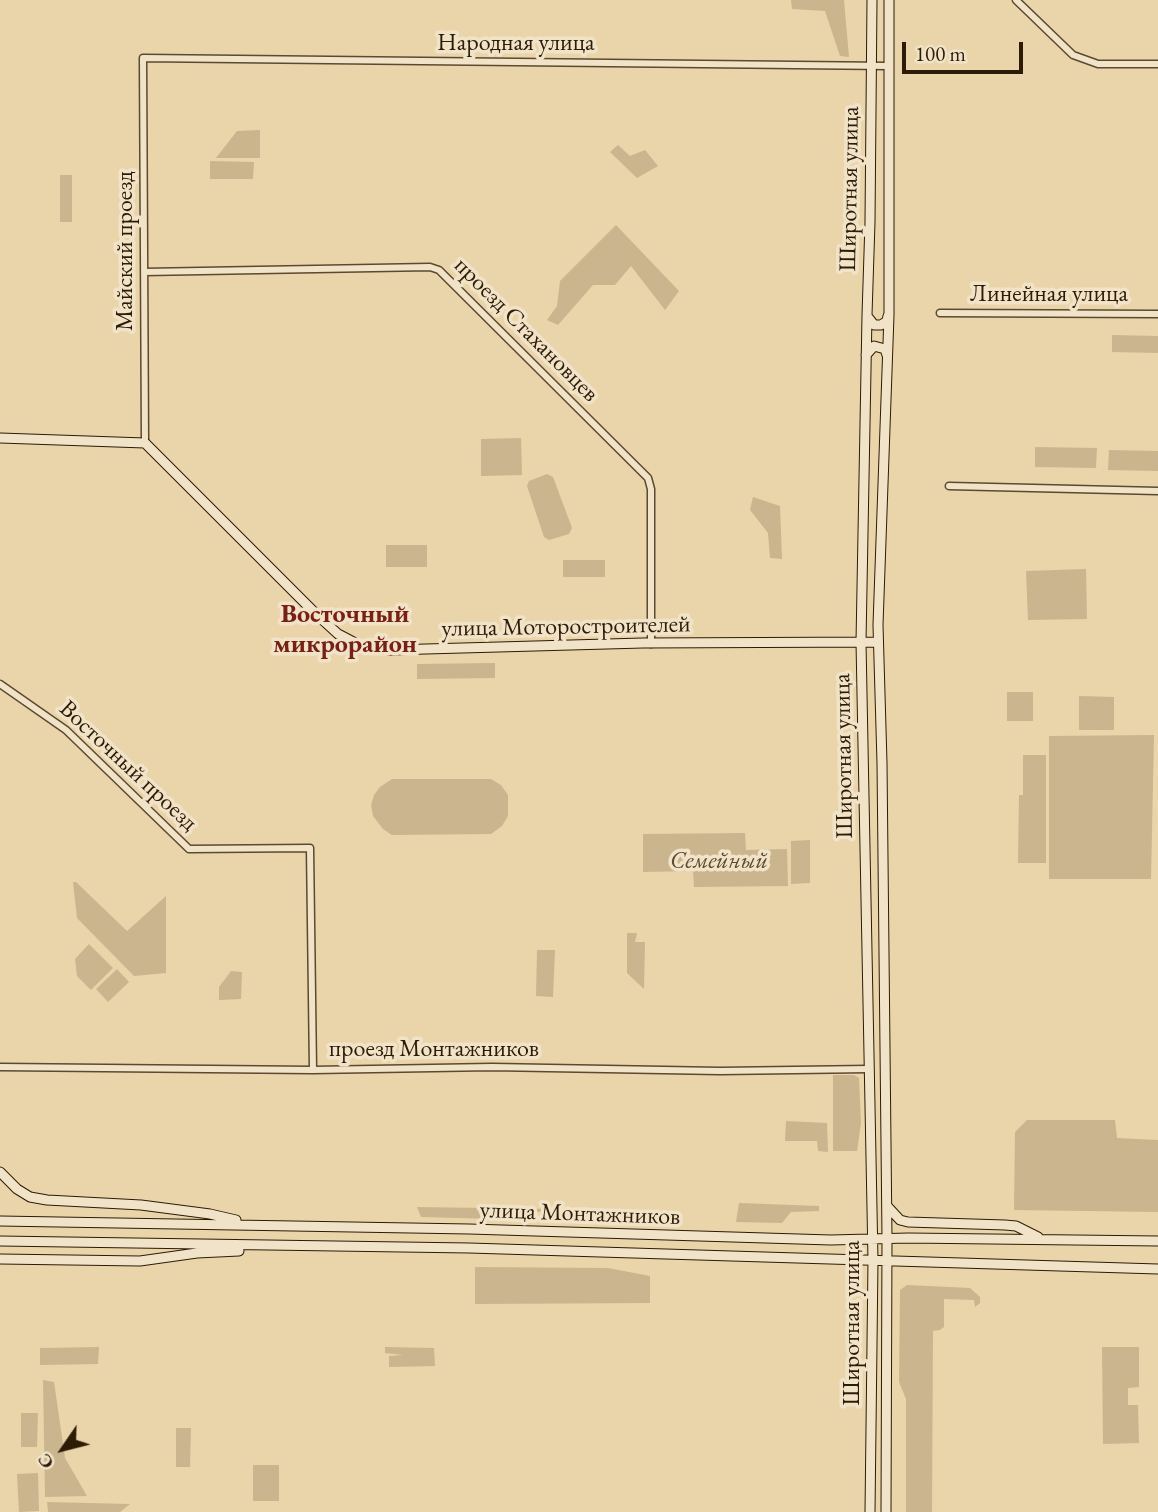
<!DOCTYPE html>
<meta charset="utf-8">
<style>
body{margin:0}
#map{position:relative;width:1158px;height:1512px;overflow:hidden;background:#ead4aa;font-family:"EB Garamond",serif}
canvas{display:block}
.north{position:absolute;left:28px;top:1414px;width:70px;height:70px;-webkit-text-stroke:5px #f1e3c8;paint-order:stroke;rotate:235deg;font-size:19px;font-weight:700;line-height:28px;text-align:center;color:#2d1b06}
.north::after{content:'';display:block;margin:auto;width:24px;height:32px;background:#2d1b06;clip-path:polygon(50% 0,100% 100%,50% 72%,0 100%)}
.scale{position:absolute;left:902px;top:42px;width:121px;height:32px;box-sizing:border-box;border:4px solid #2d1b06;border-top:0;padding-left:9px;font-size:21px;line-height:24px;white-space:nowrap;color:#2d1b06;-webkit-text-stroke:5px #f1e3c8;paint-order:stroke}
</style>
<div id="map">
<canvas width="1158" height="1512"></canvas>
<div class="north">С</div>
<div class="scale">100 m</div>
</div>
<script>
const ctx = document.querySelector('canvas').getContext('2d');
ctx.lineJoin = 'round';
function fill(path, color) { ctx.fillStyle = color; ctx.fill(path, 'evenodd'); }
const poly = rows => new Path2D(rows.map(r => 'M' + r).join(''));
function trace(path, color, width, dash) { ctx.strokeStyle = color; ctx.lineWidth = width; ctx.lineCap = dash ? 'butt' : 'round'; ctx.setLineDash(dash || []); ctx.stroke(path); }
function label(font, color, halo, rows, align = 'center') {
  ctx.font = font + ' "EB Garamond",serif'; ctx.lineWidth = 7; ctx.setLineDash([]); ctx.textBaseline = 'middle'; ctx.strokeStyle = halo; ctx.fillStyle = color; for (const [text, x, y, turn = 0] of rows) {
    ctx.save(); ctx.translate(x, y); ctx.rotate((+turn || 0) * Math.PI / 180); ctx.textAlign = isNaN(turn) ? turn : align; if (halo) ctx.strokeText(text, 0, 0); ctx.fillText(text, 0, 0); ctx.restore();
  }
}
const green = poly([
 [791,0,844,0,849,57,840,56,825,11,792,9],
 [260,130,260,158,216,158,237,131],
 [618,145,630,156,645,150,658,166,637,178,610,152],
 [210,161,254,162,253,179,210,179],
 [60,175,72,175,72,222,60,222],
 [616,225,679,291,665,310,631,266,615,285,593,285,558,325,547,320,557,306,560,281],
 [1112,335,1158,336,1158,353,1112,352],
 [521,438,522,475,481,476,481,439],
 [1035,447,1097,448,1096,468,1035,467],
 [1109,450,1158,451,1158,471,1108,470],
 [547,474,553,477,572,528,569,534,549,540,544,537,527,486,529,481],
 [753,497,780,506,782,559,770,558,768,533,750,510],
 [386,545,427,545,427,567,386,567],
 [563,560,605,560,605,577,563,577],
 [1086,569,1087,619,1028,620,1026,571],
 [495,663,495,678,417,679,417,664],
 [1007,692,1033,692,1033,721,1007,721],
 [1079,696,1114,697,1114,730,1079,730],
 [1154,735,1151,879,1049,879,1049,736],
 [1023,755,1046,755,1046,863,1018,863,1019,795,1023,795],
 [392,779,491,779,501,785,508,795,508,816,502,826,491,834,392,835,383,829,373,816,371,805,374,795,380,787],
 [745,833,746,850,787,849,788,886,694,887,693,871,643,872,643,834],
 [810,840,810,883,791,884,791,841],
 [73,882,76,882,127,931,166,896,166,973,134,976,77,918],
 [627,933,637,933,635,942,645,942,644,989,627,973],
 [89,944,113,968,91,990,77,976,75,959],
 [537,950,555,950,553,997,536,996],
 [117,969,129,982,108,1002,96,989],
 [231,971,242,972,241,999,219,1000,219,987],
 [833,1075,854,1075,859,1078,861,1123,857,1151,833,1151],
 [1027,1120,1115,1120,1117,1138,1158,1140,1158,1212,1014,1210,1015,1132],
 [786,1121,827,1123,828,1152,818,1151,817,1141,785,1141],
 [739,1203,819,1206,819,1211,791,1212,782,1223,736,1222],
 [417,1207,553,1209,555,1209,554,1212,536,1212,534,1220,519,1219,518,1215,495,1214,494,1219,421,1217],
 [475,1267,608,1268,650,1276,650,1303,475,1304],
 [907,1285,970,1288,980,1297,980,1303,975,1307,974,1300,944,1299,944,1327,940,1330,933,1331,932,1512,906,1512,906,1399,899,1382,900,1290],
 [99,1347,98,1364,40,1365,40,1348],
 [385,1347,434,1348,435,1366,389,1367,389,1356,403,1355,385,1353],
 [1102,1347,1139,1347,1139,1387,1128,1388,1128,1405,1138,1405,1139,1443,1103,1444],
 [43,1380,54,1382,65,1458,87,1496,45,1497],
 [21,1413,38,1413,37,1447,21,1447],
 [176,1428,191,1428,190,1467,176,1467],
 [253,1465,279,1465,279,1501,253,1501],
 [38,1473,39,1511,19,1512,17,1474],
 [47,1502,130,1504,120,1512,48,1512]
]);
const street = poly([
 [1016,0,1073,55,1098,64,1158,64],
 [144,272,430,267,439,270,648,478,651,489,651,644],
 [940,313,1158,314],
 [145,443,143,58,889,66],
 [949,486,1158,491],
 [0,684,66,730,189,849,310,848,313,1070],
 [0,1067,313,1070,492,1067,720,1071,869,1069]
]);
const secondary = poly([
 [867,316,874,325,881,325,887,321,888,316],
 [866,355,874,346,885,349,887,355],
 [0,438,145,443,313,611,338,634,361,646,390,650,643,643,878,642],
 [0,1172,17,1189,30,1197,47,1200,141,1205,210,1214,236,1220],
 [887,1206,900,1220,908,1222,1005,1225,1016,1226,1038,1237],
 [0,1221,469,1229,831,1240,908,1238,1158,1241],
 [0,1241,469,1248,1158,1269],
 [0,1259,140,1261,197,1253,239,1251],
 [870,1512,873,1260,861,642,867,315,870,222,872,0],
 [886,1512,887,1238,882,763,878,625,889,315,889,0]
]);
const streetNames = [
 ["Народная улица",516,43],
 ["Широтная улица",850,189,-89],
 ["Майский проезд",125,251,-90],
 ["Линейная улица",1049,294],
 ["проезд Стахановцев",526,330,45],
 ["улица Моторостроителей",566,627,-1],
 ["Широтная улица",844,756,-91],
 ["Восточный проезд",128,766,43],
 ["проезд Монтажников",434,1049],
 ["улица Монтажников",580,1214,2],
 ["Широтная улица",852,1323,-90]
];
const parkNames = [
 ["Семейный",719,861]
];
const neighbourhoodNames = [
 ["Восточный",345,615],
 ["микрорайон",345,645]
];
fill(green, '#cab58e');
trace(street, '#5c492f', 9);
trace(secondary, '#2d1b06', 11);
trace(street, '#f1e3c8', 6);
trace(secondary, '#f1e3c8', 9);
label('24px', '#2d1b06', '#f1e3c8', streetNames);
label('italic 24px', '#5c492f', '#f1e3c8', parkNames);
label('bold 26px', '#7a1f14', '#f1e3c8', neighbourhoodNames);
</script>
